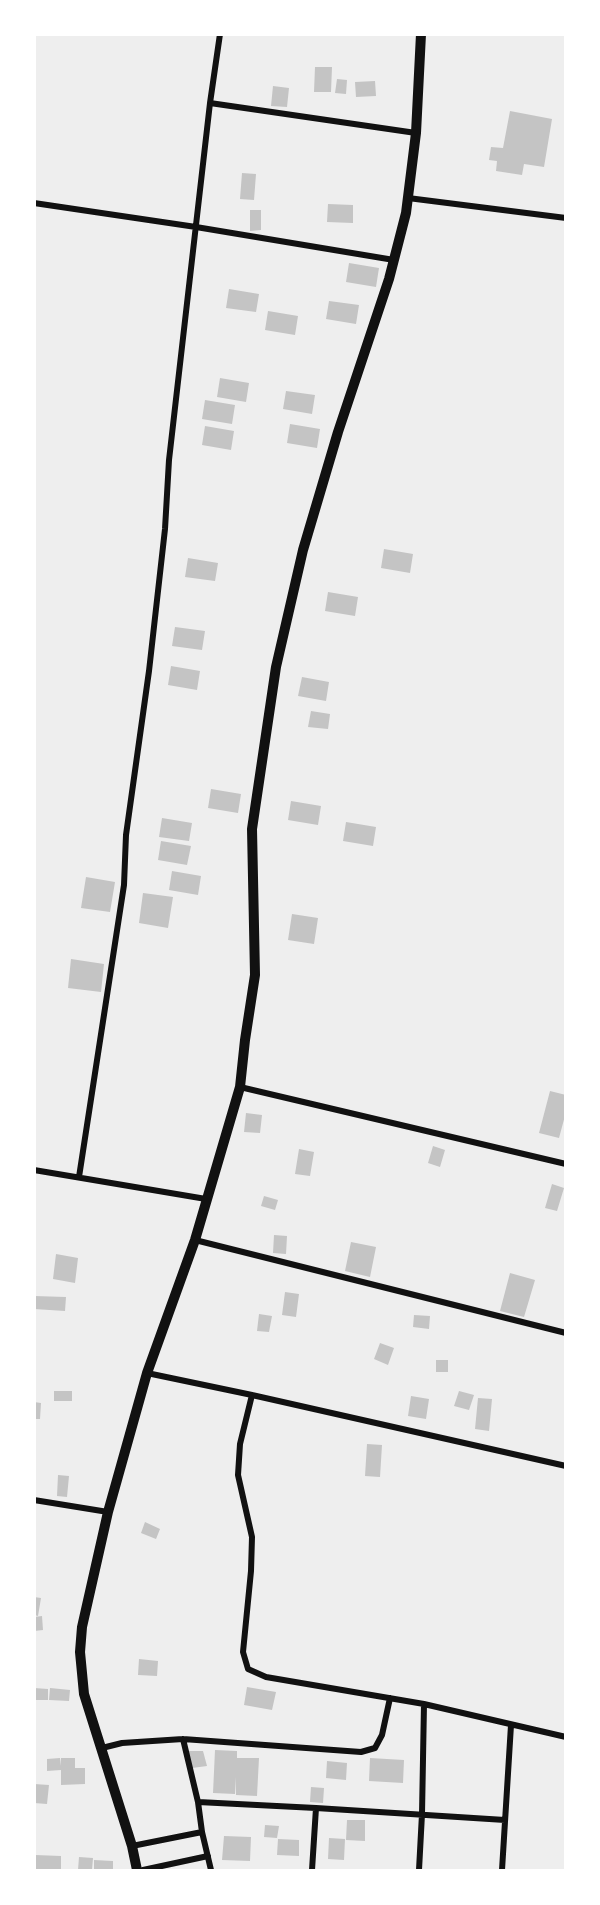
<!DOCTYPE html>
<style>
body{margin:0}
#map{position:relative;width:600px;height:1905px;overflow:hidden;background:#fff;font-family:"Alegreya Sans",sans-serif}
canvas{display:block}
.frame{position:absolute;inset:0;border:36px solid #fff;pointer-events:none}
</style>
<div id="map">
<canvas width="600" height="1905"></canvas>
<div class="frame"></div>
</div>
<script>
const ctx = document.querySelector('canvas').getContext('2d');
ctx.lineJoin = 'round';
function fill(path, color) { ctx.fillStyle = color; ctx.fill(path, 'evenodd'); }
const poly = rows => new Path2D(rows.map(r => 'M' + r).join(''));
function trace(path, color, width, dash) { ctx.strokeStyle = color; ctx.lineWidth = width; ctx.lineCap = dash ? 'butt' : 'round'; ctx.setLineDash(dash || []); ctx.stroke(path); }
const green = poly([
 [35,35,565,35,565,1870,35,1870]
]);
const building = poly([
 [315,67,332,67,331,92,314,92],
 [337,79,347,80,346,94,335,93],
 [375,81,376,96,356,97,355,82],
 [273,86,289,88,287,107,271,106],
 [510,111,552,119,544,167,524,164,522,175,496,171,497,161,489,160,491,147,503,148],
 [242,173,256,174,254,200,240,199],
 [328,204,353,205,353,223,327,222],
 [250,210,261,210,261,230,250,231],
 [349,263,379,268,376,287,346,282],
 [229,289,259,294,256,312,226,308],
 [329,301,359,305,356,324,326,319],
 [268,311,298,316,295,335,265,330],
 [220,378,249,383,246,402,217,397],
 [286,391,315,395,312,414,283,409],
 [205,400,235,405,232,424,202,419],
 [290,424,320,429,317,448,287,443],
 [205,426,234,431,231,450,202,445],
 [384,549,413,554,410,573,381,568],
 [188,558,218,563,215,581,185,577],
 [328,592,358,597,355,616,325,611],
 [175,627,205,631,202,650,172,646],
 [171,666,200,671,197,690,168,685],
 [302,677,329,682,326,701,298,696],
 [311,711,330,714,328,729,308,727],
 [211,789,241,794,238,813,208,808],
 [291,801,321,806,318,825,288,820],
 [162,818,192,823,189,841,159,837],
 [346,822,376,827,373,846,343,841],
 [161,841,191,846,187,865,158,860],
 [172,871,201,876,198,895,169,890],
 [86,877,115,882,110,912,81,908],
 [143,893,173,897,168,928,139,923],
 [292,914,318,918,314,944,288,940],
 [71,959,104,964,101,992,68,988],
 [550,1091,566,1095,566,1112,559,1138,539,1133],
 [246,1113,262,1115,260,1133,244,1132],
 [433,1146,445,1150,440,1167,428,1163],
 [299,1149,314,1152,310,1176,295,1174],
 [552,1184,564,1188,557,1211,545,1208],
 [264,1196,278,1200,275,1210,261,1206],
 [274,1235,287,1236,286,1254,273,1253],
 [351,1242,376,1247,370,1277,345,1271],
 [56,1254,78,1258,75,1283,53,1279],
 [510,1273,535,1280,524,1317,500,1311],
 [285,1292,299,1294,296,1317,282,1315],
 [34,1296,66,1297,65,1311,34,1309],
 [259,1314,272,1316,269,1332,257,1331],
 [414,1315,430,1316,429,1329,413,1327],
 [380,1343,394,1348,388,1365,374,1359],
 [436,1360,448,1360,448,1372,436,1372],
 [54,1391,72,1391,72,1401,54,1401],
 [459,1391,474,1395,469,1410,454,1406],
 [411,1396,429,1399,426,1419,408,1416],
 [478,1398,492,1399,489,1431,475,1429],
 [34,1402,41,1403,40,1419,34,1419],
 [367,1444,382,1445,380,1477,365,1476],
 [58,1475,69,1476,67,1497,57,1496],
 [145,1522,160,1529,156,1539,141,1533],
 [34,1597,41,1598,38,1616,34,1615],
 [42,1616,43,1630,34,1631,34,1617],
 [139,1659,158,1661,157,1676,138,1675],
 [247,1687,276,1692,272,1710,244,1705],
 [34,1688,48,1689,48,1700,34,1700],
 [50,1688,70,1690,69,1701,49,1700],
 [215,1750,237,1751,237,1758,259,1758,257,1796,236,1795,236,1777,235,1794,213,1793],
 [188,1751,203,1751,207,1766,192,1768],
 [60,1758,60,1766,61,1758,75,1758,75,1768,85,1768,85,1784,61,1785,61,1770,47,1771,47,1759],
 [370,1758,404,1760,403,1783,369,1781],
 [327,1761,347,1763,346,1780,326,1778],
 [34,1784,49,1785,47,1804,34,1803],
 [311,1787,324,1788,323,1803,310,1802],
 [347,1820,365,1820,365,1841,346,1840],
 [265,1825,279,1826,277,1838,264,1837],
 [224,1836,251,1837,250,1861,222,1860],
 [329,1838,345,1839,344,1860,328,1859],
 [278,1839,299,1840,299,1856,277,1855],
 [35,1855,61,1856,61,1870,35,1870],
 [79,1857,93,1858,92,1870,78,1870],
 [94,1860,113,1861,113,1870,94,1870]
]);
const minor = poly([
 [210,103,416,133],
 [408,198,566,218],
 [34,203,196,227,394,260],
 [240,1087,566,1164],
 [34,1170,206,1199],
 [79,1177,124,885,126,835,149,671,165,529,169,460,210,103,220,34],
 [195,1240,566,1333],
 [147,1373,252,1395,566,1466],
 [252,1395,240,1444,238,1475,252,1537,251,1571,243,1652,248,1669,266,1677,424,1704,566,1737],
 [34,1500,108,1512],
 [183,1739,198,1802],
 [102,1748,122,1743,183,1739,361,1752,375,1748,382,1735,390,1698],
 [316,1808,505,1820],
 [132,1846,202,1832],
 [143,1870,208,1856],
 [211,1870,202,1832,198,1802,316,1808,312,1870],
 [419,1870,422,1814,424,1704],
 [502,1870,511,1725]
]);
const tertiary = poly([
 [137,1870,132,1846,84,1694,80,1652,82,1627,108,1512,147,1373,195,1240,240,1087,245,1040,255,975,252,829,276,667,303,550,338,432,389,279,406,213,416,133,421,34]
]);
fill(green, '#eee');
fill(building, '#c4c4c4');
trace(minor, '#111', 6);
trace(tertiary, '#111', 10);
</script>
